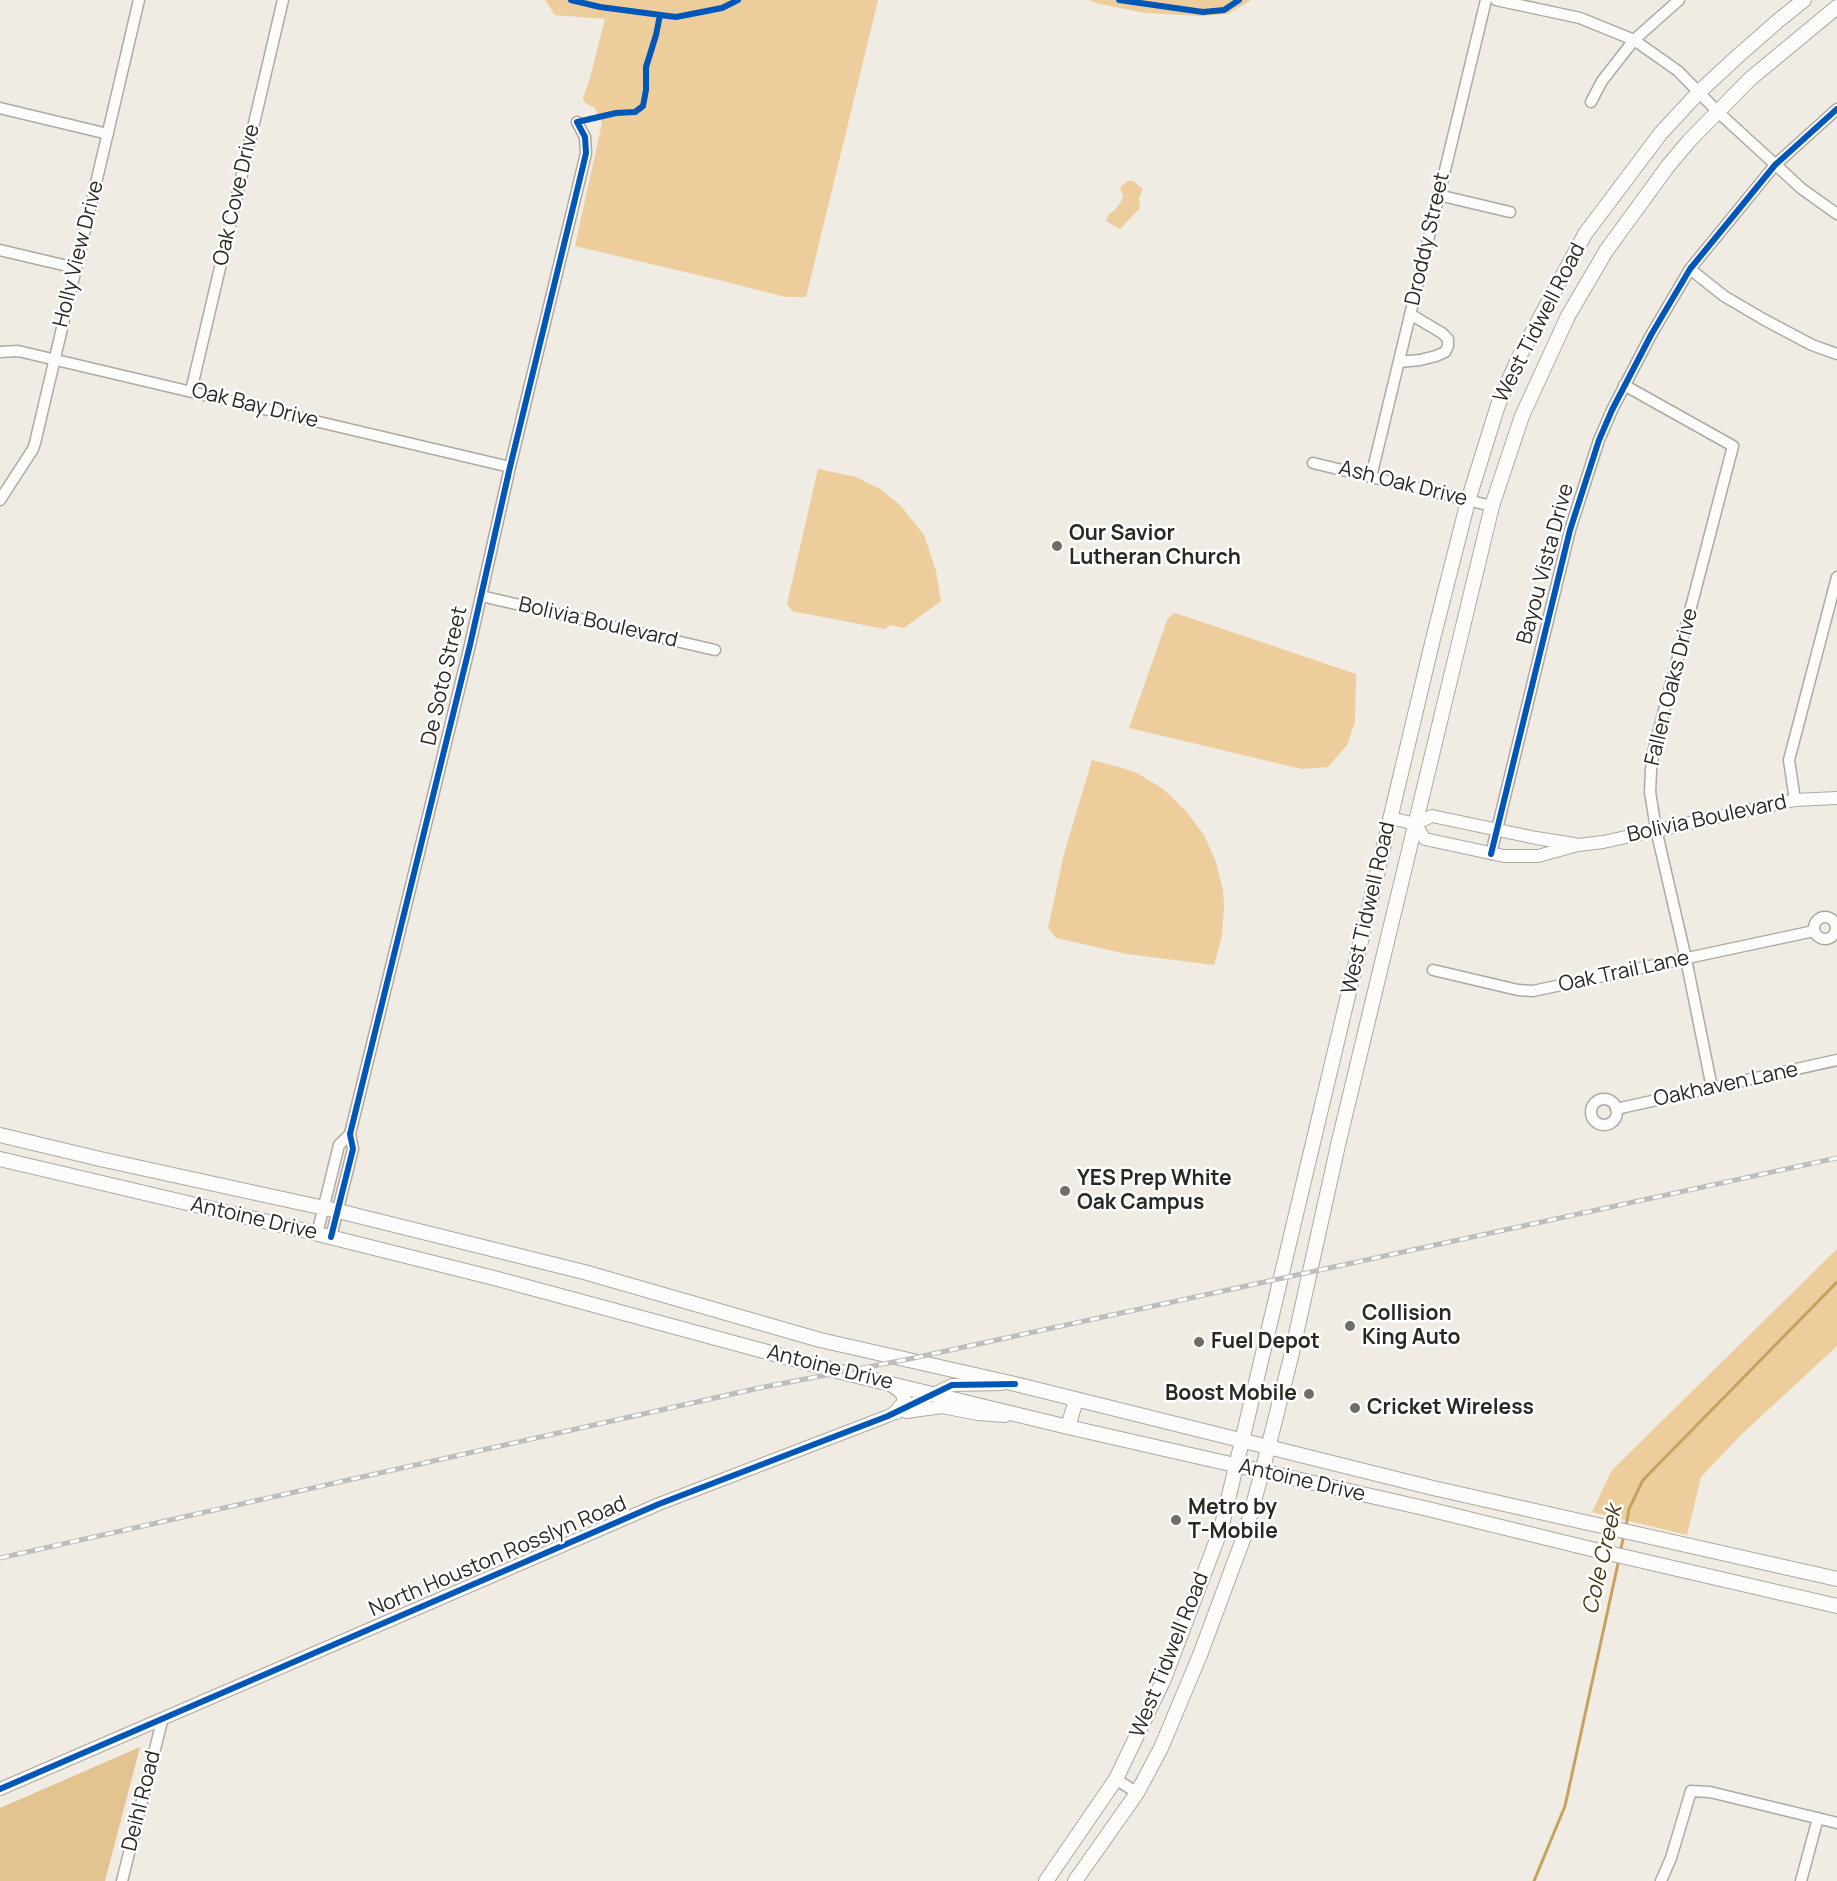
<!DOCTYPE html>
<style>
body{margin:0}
canvas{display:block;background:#f0ebe3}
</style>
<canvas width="1837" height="1881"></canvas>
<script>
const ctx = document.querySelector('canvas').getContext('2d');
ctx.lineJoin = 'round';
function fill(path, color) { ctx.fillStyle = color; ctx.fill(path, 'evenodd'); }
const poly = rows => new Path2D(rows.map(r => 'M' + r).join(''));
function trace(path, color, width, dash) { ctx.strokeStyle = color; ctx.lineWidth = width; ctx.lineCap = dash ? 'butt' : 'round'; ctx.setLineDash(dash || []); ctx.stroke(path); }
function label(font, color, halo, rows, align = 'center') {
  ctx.font = font + ' Manrope,sans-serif'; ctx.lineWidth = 5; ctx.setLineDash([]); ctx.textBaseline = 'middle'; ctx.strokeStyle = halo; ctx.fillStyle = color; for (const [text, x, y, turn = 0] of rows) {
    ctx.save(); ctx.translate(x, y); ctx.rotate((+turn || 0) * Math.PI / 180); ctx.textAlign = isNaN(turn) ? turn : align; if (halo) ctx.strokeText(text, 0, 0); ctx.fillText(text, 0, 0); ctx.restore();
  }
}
const green = poly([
 [545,0,878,0,806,297,785,297,723,281,575,246,602,123,595,108,584,102,583,98,590,78,605,19,555,15],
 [1089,0,1251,0,1228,14,1201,16,1145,13,1100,4],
 [1127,181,1133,181,1143,189,1139,199,1140,208,1120,229,1106,221,1109,214,1114,211,1121,202,1123,196,1120,188],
 [818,469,856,477,880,489,900,505,924,535,936,571,941,601,904,628,890,625,885,629,792,611,787,604],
 [1175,613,1356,674,1355,722,1347,745,1328,767,1302,769,1129,728,1168,618],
 [1092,760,1122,768,1137,773,1163,789,1185,810,1204,835,1216,862,1223,891,1224,906,1222,936,1214,965,1127,954,1056,938,1048,928,1064,854],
 [1837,1249,1837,1346,1742,1434,1701,1477,1687,1535,1592,1512,1612,1470]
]);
const forest = poly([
 [140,1747,105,1881,0,1881,0,1808]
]);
const stream = poly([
 [1626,1526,1629,1509,1643,1480,1837,1282],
 [1620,1552,1624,1535],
 [1534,1881,1565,1806,1619,1559]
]);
const minor = poly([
 [1496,0,1580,18,1634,40,1678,71,1718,112,1802,189,1837,214],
 [1591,102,1602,81,1634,40,1679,0],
 [0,108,108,134],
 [1438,195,1510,212],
 [0,250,76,268],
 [1690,269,1724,296,1763,319,1812,345,1837,354],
 [0,352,18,351,510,467],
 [1399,362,1420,360,1436,356,1445,352,1448,346,1448,339,1442,333,1410,314],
 [1624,385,1733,446,1654,749,1651,770,1650,792,1656,829,1686,959,1712,1088],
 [191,391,283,0],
 [1313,463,1492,506],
 [1371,477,1486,0],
 [0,500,33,449,35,443,139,0],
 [481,596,715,650],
 [1795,800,1789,760,1837,577],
 [1491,854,1570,530,1599,440,1612,410,1651,335,1690,269,1775,165,1837,109],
 '1814 928a11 11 0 1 1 22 0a11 11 0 1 1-22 0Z',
 [1433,970,1518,990,1533,991,1814,931],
 '1591 1112a13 13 0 1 1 26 0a13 13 0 1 1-26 0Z',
 [1616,1109,1837,1060],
 [317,1234,339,1145,350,1134],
 [331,1237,353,1149,350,1134,470,645,510,467,583,166,586,153,585,137,577,122],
 [1116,1779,1137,1793],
 [122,1881,162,1721],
 [1661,1881,1671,1858,1691,1791,1710,1792,1837,1823],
 [1801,1881,1818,1818]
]);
const tertiary = poly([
 [1391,818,1415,824,1432,816,1536,838,1574,844],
 [1415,824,1425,839,1504,856,1538,856,1578,845,1603,842,1795,800,1837,798],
 [906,1412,942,1407,978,1414,1005,1416],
 [0,1789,659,1504,888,1416,952,1385,1002,1384]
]);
const secondary = poly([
 [0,1135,100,1159,338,1211,584,1272,820,1340,1015,1384,1433,1488,1837,1579],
 [0,1159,302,1230,498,1279,841,1372,1068,1427,1428,1509,1591,1549,1837,1606],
 [891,1384,903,1393,904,1399,904,1403,896,1412],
 [1068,1427,1076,1400],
 [1046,1881,1116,1779,1164,1679,1221,1529,1433,639,1468,501,1498,405,1519,357,1585,234,1661,133,1699,92,1738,56,1779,20,1804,0],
 [1075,1881,1137,1793,1161,1748,1200,1655,1245,1534,1262,1472,1291,1357,1338,1145,1492,506,1522,416,1568,316,1606,251,1668,166,1689,141,1750,79,1837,7]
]);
const rail = poly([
 [0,1558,759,1388,909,1359,1837,1158]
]);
const cycleway = poly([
 [571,0,600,7,676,17,722,8,738,0],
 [1119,0,1203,12,1224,10,1239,0],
 [1491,854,1570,530,1599,440,1612,410,1651,335,1690,269,1775,165,1837,109],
 [331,1237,353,1149,350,1134,470,645,510,467,583,166,586,153,585,137,577,122,616,113,635,112,643,106,646,90,646,67,656,35,660,15],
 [0,1789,659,1504,888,1416,952,1385,1015,1384]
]);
const markers = [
 [1057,546,6,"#706c66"],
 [1065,1191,6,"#706c66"],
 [1350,1326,6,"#706c66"],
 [1199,1342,6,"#706c66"],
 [1309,1394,6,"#706c66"],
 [1355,1408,6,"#706c66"],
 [1176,1520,6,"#706c66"]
];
const streetNames = [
 ["Oak Cove Drive",237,195,-77],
 ["Droddy Street",1428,239,-77],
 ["Holly View Drive",79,254,-76],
 ["West Tidwell Road",1540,323,-63],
 ["Oak Bay Drive",255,406,14],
 ["Ash Oak Drive",1403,484,14],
 ["Bayou Vista Drive",1546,564,-75],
 ["Bolivia Boulevard",598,623,13],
 ["De Soto Street",445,676,-77],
 ["Fallen Oaks Drive",1672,687,-76],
 ["Bolivia Boulevard",1707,819,-12],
 ["West Tidwell Road",1369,908,-77],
 ["Oak Trail Lane",1624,972,-12],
 ["Oakhaven Lane",1726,1085,-12],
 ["Antoine Drive",254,1219,13],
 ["Antoine Drive",830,1368,14],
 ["Antoine Drive",1302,1481,13],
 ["North Houston Rosslyn Road",498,1557,-23],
 ["West Tidwell Road",1170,1655,-68],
 ["Deihl Road",142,1801,-76]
];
const poiNames = [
 ["Our Savior",1069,534],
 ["Lutheran Church",1069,558],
 ["YES Prep White",1077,1179],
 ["Oak Campus",1077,1203],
 ["Collision",1362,1314],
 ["King Auto",1362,1338],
 ["Fuel Depot",1211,1342],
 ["Boost Mobile",1297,1394,"right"],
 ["Cricket Wireless",1367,1408],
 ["Metro by",1188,1508],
 ["T-Mobile",1188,1532]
];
const waterNames = [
 ["Cole Creek",1603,1560,-77]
];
fill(green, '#eccd9b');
fill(forest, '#e3c38f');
trace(stream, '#c7a25e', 3);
trace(minor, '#ada9a3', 13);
trace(tertiary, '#ada9a3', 14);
trace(secondary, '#ada9a3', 16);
trace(minor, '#fdfcfb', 10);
trace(tertiary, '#fdfcfb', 12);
trace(secondary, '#fdfcfb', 14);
trace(rail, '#bfbdbb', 5);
trace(rail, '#fff', 3, [9]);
trace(cycleway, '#0057b8', 6);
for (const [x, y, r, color] of markers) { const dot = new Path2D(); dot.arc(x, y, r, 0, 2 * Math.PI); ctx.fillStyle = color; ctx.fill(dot); trace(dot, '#fff', 2); }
label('21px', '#2b2823', '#fff', streetNames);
label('bold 21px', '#2b2823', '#fff', poiNames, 'left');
label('italic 22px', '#4c3611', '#fff', waterNames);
</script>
